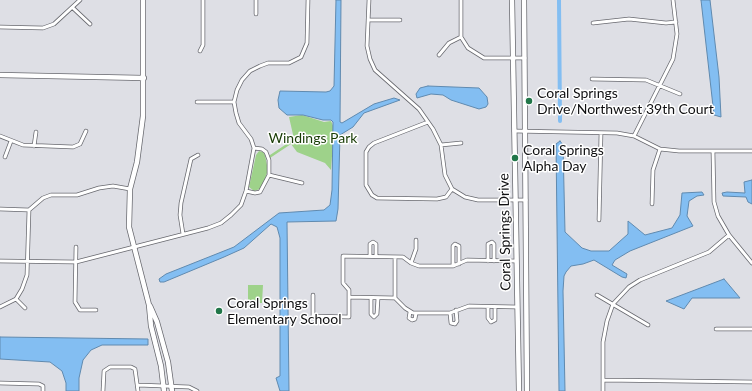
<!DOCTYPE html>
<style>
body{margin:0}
canvas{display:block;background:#dedfe5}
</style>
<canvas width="752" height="391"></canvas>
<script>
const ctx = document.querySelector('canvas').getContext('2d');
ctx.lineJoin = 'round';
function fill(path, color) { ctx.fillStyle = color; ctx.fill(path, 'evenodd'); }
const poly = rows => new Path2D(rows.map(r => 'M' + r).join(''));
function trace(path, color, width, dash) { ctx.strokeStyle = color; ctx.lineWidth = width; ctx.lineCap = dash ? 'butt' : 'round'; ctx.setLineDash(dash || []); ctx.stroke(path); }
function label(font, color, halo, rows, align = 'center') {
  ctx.font = font + ' Lato,sans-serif'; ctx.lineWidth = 3; ctx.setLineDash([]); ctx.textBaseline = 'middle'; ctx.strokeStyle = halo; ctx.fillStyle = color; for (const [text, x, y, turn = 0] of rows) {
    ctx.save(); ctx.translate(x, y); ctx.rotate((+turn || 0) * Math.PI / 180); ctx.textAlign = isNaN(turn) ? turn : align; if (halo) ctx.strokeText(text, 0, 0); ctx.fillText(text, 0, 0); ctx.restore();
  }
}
const green = poly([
 [302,115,324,122,331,121,334,128,331,170,325,163,297,152,291,144,270,158,270,155,294,139,289,117],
 [259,151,263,152,265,155,268,170,263,185,260,189,254,191,249,187,256,155],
 [248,285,263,285,262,303,248,303]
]);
const water = poly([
 [336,0,341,0,340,122,342,123,374,104,394,98,400,100,364,113,353,127,340,135,338,209,336,221,287,222,289,391,280,391,276,378,280,376,280,238,277,227,271,224,244,248,224,257,164,282,160,282,159,279,166,274,234,247,279,213,324,210,330,205,332,190,333,122,331,120,323,120,303,115,287,115,279,108,278,100,280,91,326,92,330,91,334,86,336,0],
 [701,0,710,0,719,77,721,117,714,115,701,0],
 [428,86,479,88,487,97,488,104,486,107,479,109,451,100,443,95,431,94,417,98,416,94,420,88,428,86],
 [560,141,563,145,565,232,582,248,591,251,609,251,628,234,628,221,645,235,672,228,680,215,682,193,702,192,704,195,697,196,689,201,687,216,693,226,630,251,615,260,612,265,627,274,626,278,622,277,594,260,583,264,571,266,566,272,564,276,563,291,565,391,559,391,556,144,560,141],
 [752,180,752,204,748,202,746,197,723,196,722,193,727,192,745,193,744,182,752,180],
 [724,279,740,298,692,298,684,309,666,301,724,279],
 [0,337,148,339,148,345,102,345,91,350,83,360,79,378,79,391,66,391,66,383,62,371,50,362,0,359,0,337]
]);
const canal = poly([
 [559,0,560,121]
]);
const street = poly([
 [369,0,367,46,370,59,375,70,419,109,433,129,441,145,445,175,452,189,465,197,478,200,526,200],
 [461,0,461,37,468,48,484,58,525,58],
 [73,8,90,24],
 [256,14,256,0],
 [368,20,400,20],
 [593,23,629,19,666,23,676,22],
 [0,27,43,28,54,24,80,0],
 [200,51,203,45,203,0],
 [439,55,449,43,461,37],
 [592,79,646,80,680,94],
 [197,102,234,102],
 [428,122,374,143,369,147,366,152,366,185,372,195,377,198,437,199,446,197,452,189],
 [514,131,617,133,634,136,660,149,679,151,752,151],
 [0,136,23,145,73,147,80,144,86,131],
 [634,136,673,59,677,34,673,0],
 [441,145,461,143],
 [34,146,36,132],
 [713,152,714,202,718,216,729,235,752,263],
 [5,157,11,141],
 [269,175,302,183],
 [246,191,255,193,260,192,269,175,269,160,266,152,262,149,254,148],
 [652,204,653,170,660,149],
 [0,209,29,210],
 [29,210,43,198,51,195,77,195,99,188,113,186,130,189],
 [599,220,601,133],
 [183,234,180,215,181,203,191,159,198,155],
 [76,247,75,302,80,310,96,310],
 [370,256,370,244,373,242,376,244,376,256],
 [395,257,395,298],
 [0,261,76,262,208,228,221,223,231,215,241,205,246,191,254,148,251,139,239,123,236,113,234,102,237,90,242,80,250,71,260,66,268,63,289,63,301,57,307,43,308,0],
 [488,261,488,244,492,242,494,244,494,261],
 [411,263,416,249,416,240],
 [453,266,453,246,455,244,459,246,459,264],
 [313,295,313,316,349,317,349,297,395,298,405,308,413,313,450,313,469,306,517,307],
 [597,295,648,325],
 [349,297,349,290,343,283,343,256,403,257,411,263,419,266,453,266,467,260,515,261],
 [371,298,371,314,374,317,377,314,378,298],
 [16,299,25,308],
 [0,307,16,299,22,289,27,275,29,210],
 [488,307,488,318,491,322,495,320,495,307],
 [410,312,409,318,412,320,415,319,416,313],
 [450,313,451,323,455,324,457,321,456,310],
 [716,329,752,329],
 [603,380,752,382],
 [0,383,39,384,43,386,43,391],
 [138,385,189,387,197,391],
 [103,391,104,371,110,367,131,367,135,369,138,391],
 [603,391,603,342,607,321,613,304,629,287,640,280,709,252,729,235]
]);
const secondary = poly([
 [143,0,143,116,137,162,130,189,129,227,149,305,151,326,161,366,164,391],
 [512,0,519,391],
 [524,0,527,391],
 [0,75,144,78],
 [150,306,157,322,168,362,172,391]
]);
const markers = [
 [529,101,4,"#217649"],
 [515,158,4,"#217649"],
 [219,311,4,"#217649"]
];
const poiNames = [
 ["Coral Springs",537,93],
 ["Drive/Northwest 39th Court",537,109],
 ["Coral Springs",523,150],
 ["Alpha Day",523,166],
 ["Coral Springs",227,303],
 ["Elementary School",227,319]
];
const parkNames = [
 ["Windings Park",313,138]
];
const streetNames = [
 ["Coral Springs Drive",505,232,-91]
];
fill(green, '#9ed28a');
fill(water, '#83bef2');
trace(water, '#608aaf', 1);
trace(canal, '#83bef2', 4);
trace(street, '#68696f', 4.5);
trace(secondary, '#68696f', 6);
trace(street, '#fff', 3);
trace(secondary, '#fff', 4.5);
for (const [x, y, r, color] of markers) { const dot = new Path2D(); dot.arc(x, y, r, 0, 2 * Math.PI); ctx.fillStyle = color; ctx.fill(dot); trace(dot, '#fff', 1.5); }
label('14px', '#101012', '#fff', poiNames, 'left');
label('14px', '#183c05', '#fff', parkNames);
label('14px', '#101012', '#fff', streetNames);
</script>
